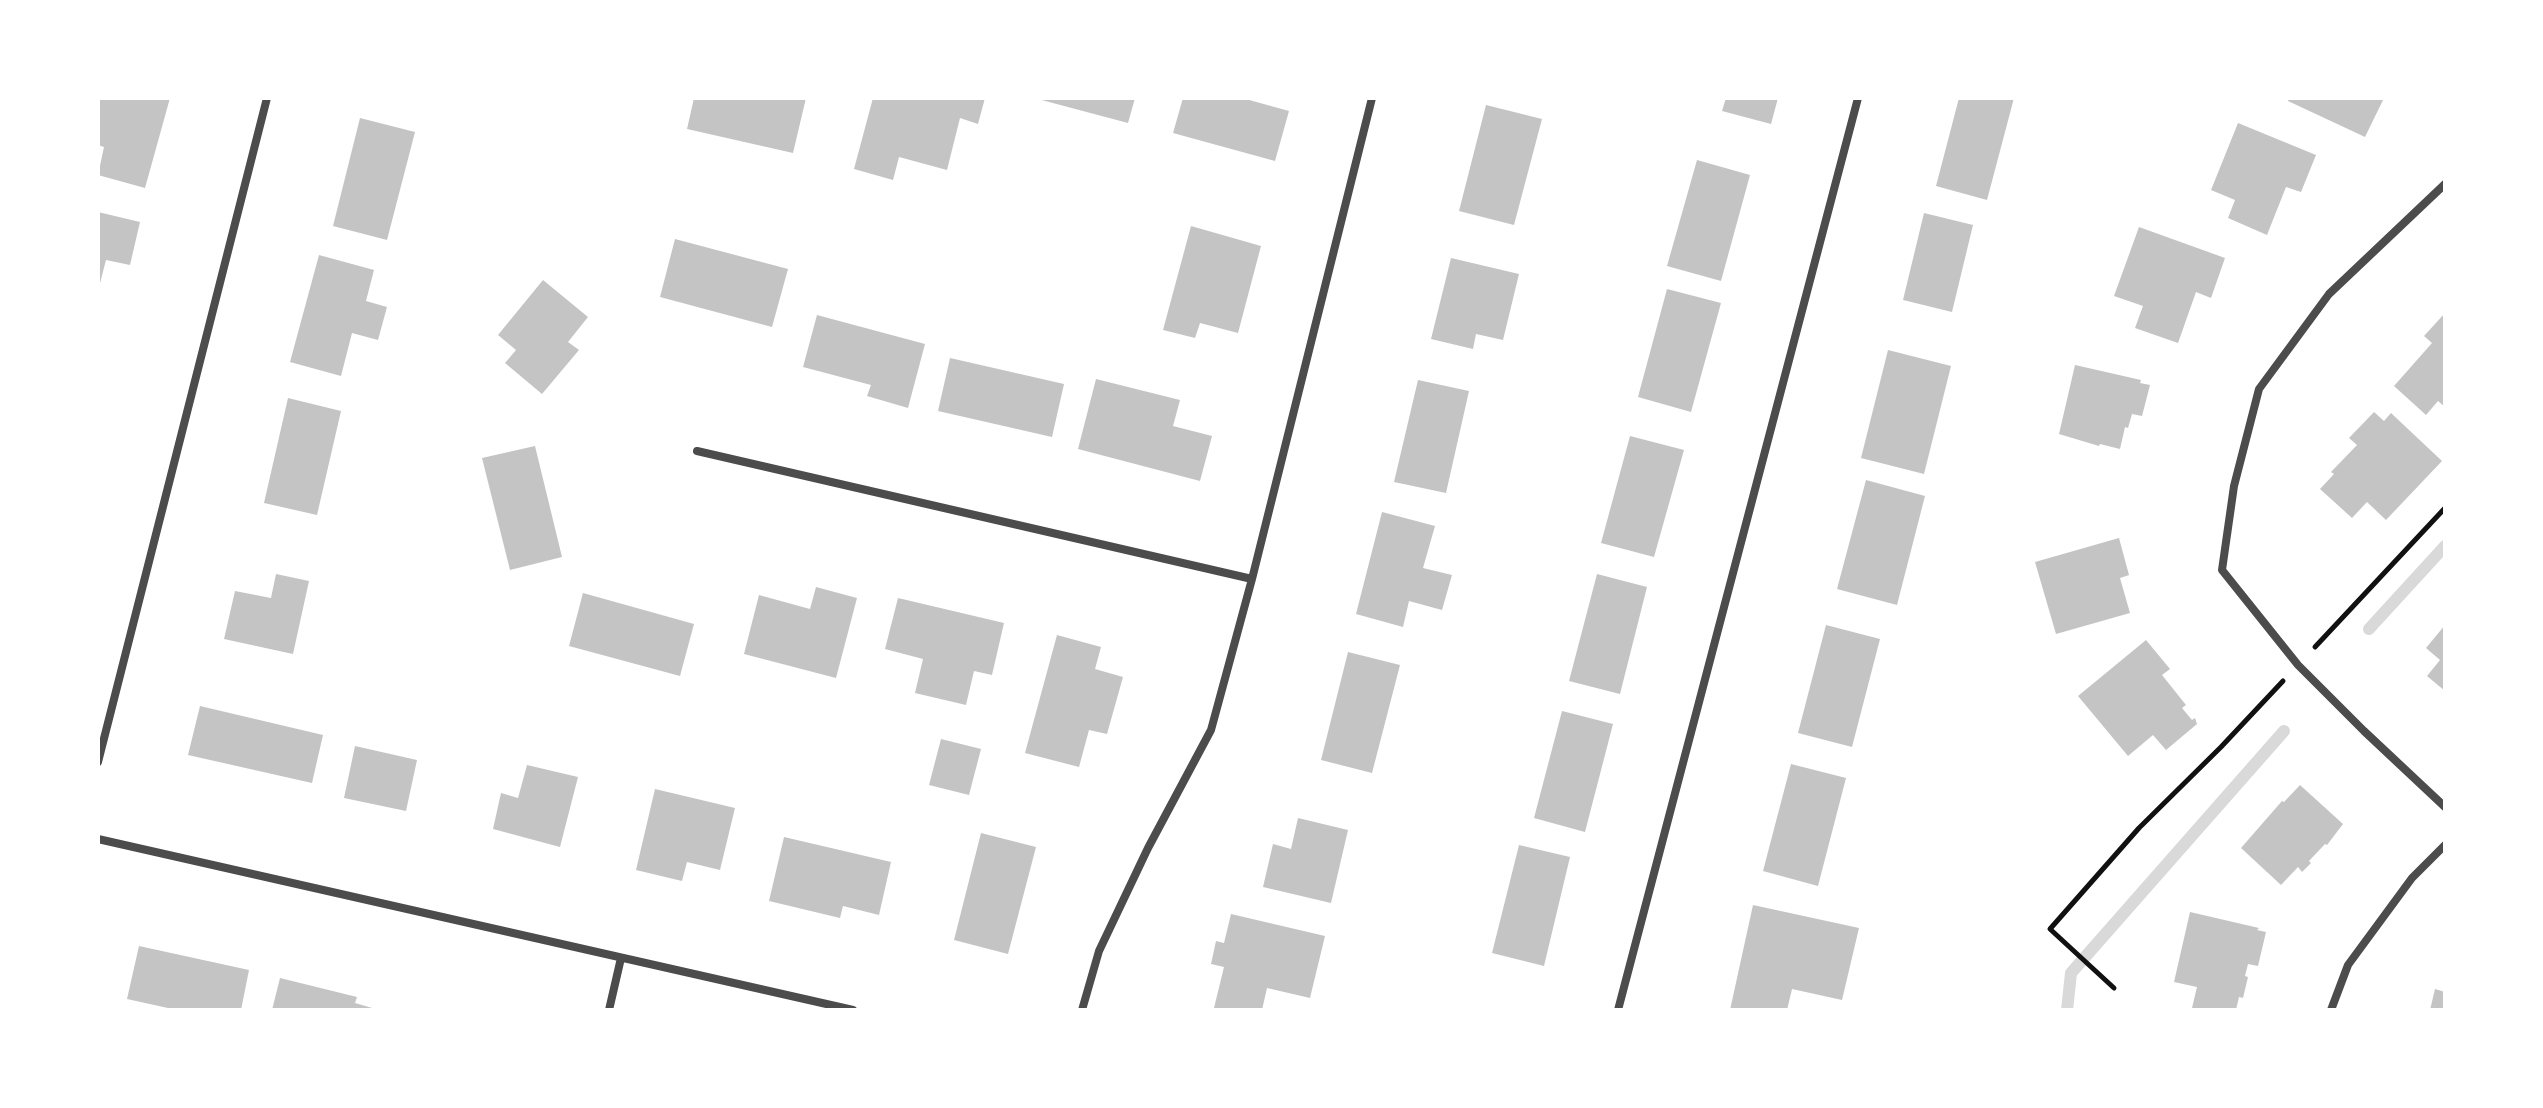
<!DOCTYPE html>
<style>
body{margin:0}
#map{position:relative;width:2543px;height:1108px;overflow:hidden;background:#fff;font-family:"Noto Sans",sans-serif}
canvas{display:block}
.frame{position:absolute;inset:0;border:100px solid #fff;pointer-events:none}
</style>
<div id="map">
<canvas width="2543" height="1108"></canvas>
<div class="frame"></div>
</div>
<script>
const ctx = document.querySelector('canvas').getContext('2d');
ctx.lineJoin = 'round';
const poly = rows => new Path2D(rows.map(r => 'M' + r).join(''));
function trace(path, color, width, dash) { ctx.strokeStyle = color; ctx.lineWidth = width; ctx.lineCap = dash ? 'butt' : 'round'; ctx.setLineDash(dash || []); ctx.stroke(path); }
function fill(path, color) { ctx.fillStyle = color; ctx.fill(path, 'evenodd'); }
const stream = poly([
 [2369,629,2445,546],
 [2067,1010,2071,973,2284,731]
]);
const building = poly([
 [98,98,170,98,145,188,98,175,104,147,98,145],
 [694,98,806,98,793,153,687,129],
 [873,98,985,98,978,124,960,118,947,170,899,157,893,180,854,169],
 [1034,98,1135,98,1128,123],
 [1183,98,1242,98,1289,111,1275,161,1173,133],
 [1726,98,1778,98,1771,124,1722,111],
 [1959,98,2014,98,1987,200,1936,186],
 [2289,98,2384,98,2365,137,2288,101],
 [1486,105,1542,119,1514,225,1459,211],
 [360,118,415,132,387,240,333,226],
 [2238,123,2316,155,2301,192,2286,187,2267,235,2228,218,2235,200,2211,190],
 [1697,160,1750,175,1721,281,1667,266],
 [98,212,140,222,130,265,106,260,99,287],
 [1924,213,1973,225,1952,312,1903,300],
 [1191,226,1261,246,1238,333,1200,323,1195,338,1163,330],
 [2139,227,2225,258,2211,298,2196,292,2178,343,2135,328,2143,306,2114,296],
 [675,239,788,269,772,327,660,297],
 [319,255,374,270,366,301,387,307,378,340,352,333,341,376,290,362],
 [1451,258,1519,274,1503,340,1476,334,1473,349,1431,339],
 [543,280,588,317,568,342,579,350,542,394,505,363,516,350,498,335],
 [1667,289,1721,303,1691,412,1638,397],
 [2445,313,2445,407,2438,401,2426,415,2394,386,2432,343,2424,336],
 [817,315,925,344,908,408,867,396,871,385,803,367],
 [1888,350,1951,366,1924,474,1861,458],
 [950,358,1064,384,1052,437,938,411],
 [2075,365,2141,380,2140,383,2150,385,2142,416,2132,414,2128,428,2125,427,2120,449,2100,444,2099,446,2059,434],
 [1096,379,1180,400,1173,426,1212,436,1200,481,1078,449],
 [1418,380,1469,391,1446,493,1394,482],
 [288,398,341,411,317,515,264,503],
 [2374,412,2384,421,2391,413,2442,461,2386,520,2367,502,2352,518,2320,489,2334,474,2331,472,2357,445,2349,438],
 [1630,436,1684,450,1654,557,1601,543],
 [535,446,562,557,510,570,482,458],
 [1866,480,1925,496,1897,605,1837,589],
 [1382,512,1435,526,1423,568,1452,575,1442,610,1409,601,1403,627,1356,614],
 [2119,538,2129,575,2120,578,2130,613,2056,634,2035,562],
 [276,574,309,581,293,654,224,639,235,591,271,598],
 [1597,574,1647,587,1620,694,1569,681],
 [816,587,857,598,836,678,744,654,759,595,810,609],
 [583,593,694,624,680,676,569,646],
 [898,598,1004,623,992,675,974,671,966,705,915,693,923,659,885,649],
 [1826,625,1880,639,1852,747,1798,733],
 [2445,625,2445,691,2427,676,2440,660,2426,648],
 [1057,635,1101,647,1095,669,1123,677,1107,734,1089,730,1079,767,1025,753],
 [2146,640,2170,669,2162,675,2186,705,2182,708,2192,720,2195,718,2197,724,2166,750,2153,735,2128,756,2078,696],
 [1348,652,1400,665,1372,773,1321,760],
 [200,706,323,735,312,783,188,755],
 [1562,711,1613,724,1585,832,1534,818],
 [941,739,981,749,969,795,929,785],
 [355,746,417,760,406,811,344,798],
 [1791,764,1846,778,1818,886,1763,871],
 [527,765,578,777,560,847,493,829,501,793,518,798],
 [2300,785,2343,824,2327,845,2325,844,2309,861,2311,863,2302,872,2298,867,2281,885,2241,848,2282,801,2284,802],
 [655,789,735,808,720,870,687,862,682,881,636,870],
 [1298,818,1348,830,1331,903,1263,887,1273,844,1291,849],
 [981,833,1036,847,1008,954,954,940],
 [784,837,891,862,879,915,843,906,840,918,769,901],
 [1519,845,1570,857,1544,966,1492,953],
 [1753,905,1859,928,1842,1000,1792,989,1787,1010,1730,1010],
 [2190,912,2259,928,2257,930,2266,932,2258,966,2248,964,2245,976,2248,977,2243,998,2239,997,2236,1010,2192,1008,2197,987,2174,982],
 [1231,914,1325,936,1310,998,1267,988,1262,1010,1214,1008,1224,967,1211,964,1216,941,1224,943],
 [139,946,249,970,241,1010,177,1010,127,999],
 [280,978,357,997,355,1003,379,1010,272,1010],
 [2435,989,2445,992,2445,1010,2430,1010]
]);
const path = poly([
 [2315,647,2445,508],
 [2114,988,2050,929,2139,828,2221,747,2283,681]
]);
const minor = poly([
 [2445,184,2329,294,2259,389,2234,486,2222,570,2298,665,2364,731,2445,807],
 [697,451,1252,579],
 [98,762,267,98],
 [98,839,853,1010],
 [609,1010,621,958],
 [1082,1010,1099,951,1148,848,1211,730,1252,579,1372,98],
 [1618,1010,1858,98],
 [2331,1010,2348,965,2412,878,2445,845]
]);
trace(stream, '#d9d9d9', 12);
fill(building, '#c4c4c4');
trace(path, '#111', 5);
trace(minor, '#4c4c4c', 8);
</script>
